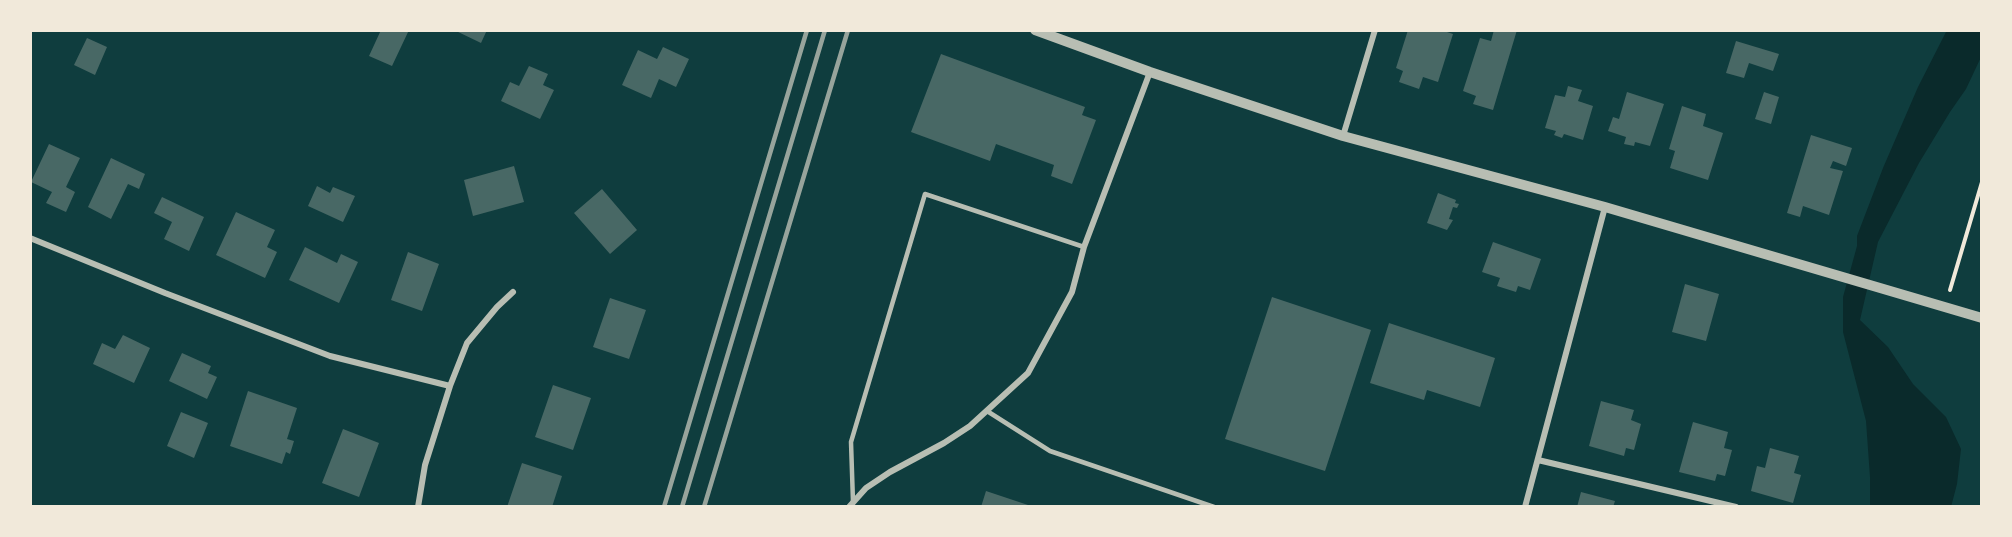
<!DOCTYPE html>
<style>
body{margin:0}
#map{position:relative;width:2012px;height:537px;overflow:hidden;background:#0f3d3e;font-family:Raleway,sans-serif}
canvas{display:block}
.frame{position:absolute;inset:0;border:32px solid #f1e9da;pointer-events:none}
</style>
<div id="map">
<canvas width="2012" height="537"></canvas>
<div class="frame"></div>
</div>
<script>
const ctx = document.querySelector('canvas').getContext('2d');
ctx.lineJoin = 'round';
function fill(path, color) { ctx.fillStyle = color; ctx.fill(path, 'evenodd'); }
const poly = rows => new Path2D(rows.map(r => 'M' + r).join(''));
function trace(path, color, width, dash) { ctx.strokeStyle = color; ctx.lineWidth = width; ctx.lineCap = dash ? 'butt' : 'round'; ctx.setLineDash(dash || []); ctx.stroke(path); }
const water = poly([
 [1947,30,1982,30,1982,55,1966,89,1950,112,1919,163,1878,242,1860,320,1888,347,1913,384,1946,417,1961,449,1957,484,1951,507,1870,507,1870,477,1866,421,1843,332,1843,297,1857,246,1857,236,1883,168,1918,87]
]);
const building = poly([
 [381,30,409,30,392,66,369,56],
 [454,30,487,30,481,43],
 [1408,30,1441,30,1453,34,1438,82,1423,77,1419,89,1399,82,1403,71,1396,68],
 [1494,30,1517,30,1493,110,1473,104,1476,96,1463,91,1480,38,1491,41],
 [87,38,107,47,95,75,74,65],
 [1736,41,1779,54,1773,71,1749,63,1744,78,1726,73],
 [663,47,689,59,676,87,659,79,651,98,622,85,638,50,657,59],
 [941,54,1085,107,1082,115,1096,120,1072,184,1051,176,1054,165,996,144,990,161,911,132],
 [529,66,548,74,543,85,554,90,540,119,501,101,510,82,519,86],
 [1568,86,1582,90,1578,101,1593,106,1583,140,1564,134,1562,138,1554,135,1556,131,1545,128,1555,95,1565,97],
 [1627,92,1664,104,1650,146,1635,142,1634,146,1624,144,1626,137,1608,131,1613,117,1619,119],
 [1764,92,1779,97,1771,124,1755,119],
 [1682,106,1706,114,1703,126,1723,133,1708,180,1670,168,1675,151,1669,149],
 [1811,135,1852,148,1846,166,1833,161,1830,168,1843,171,1829,215,1803,206,1800,217,1787,213],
 [49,144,80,158,66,187,75,192,66,212,46,203,52,192,31,182],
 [111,158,145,174,139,189,128,184,111,219,88,207],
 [514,166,524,202,473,216,464,180],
 [317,186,330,193,333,187,355,196,343,222,308,206],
 [602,189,637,230,610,254,574,213],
 [1438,193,1456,200,1455,203,1459,204,1457,208,1453,207,1449,219,1453,220,1447,230,1427,223],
 [162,197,204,217,189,251,164,239,172,222,154,213],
 [236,212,275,230,267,247,277,252,265,278,216,255],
 [1493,242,1541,259,1530,290,1518,286,1516,292,1497,286,1500,278,1482,272],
 [305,247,337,263,341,254,358,262,339,303,289,280],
 [408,252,439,264,422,311,391,300],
 [1685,284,1719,294,1706,341,1672,332],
 [1272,297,1371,330,1325,471,1225,439],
 [610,298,646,310,629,359,593,347],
 [1389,323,1495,358,1480,407,1427,390,1424,400,1370,383],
 [123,335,150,348,134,383,93,364,102,343,115,349],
 [182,353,211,366,208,373,217,377,207,399,169,381],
 [553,385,591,398,573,450,535,437],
 [248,391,297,408,287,439,294,441,290,454,286,452,282,464,230,446],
 [1601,401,1634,410,1631,420,1641,424,1634,450,1626,448,1624,456,1589,446],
 [181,412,208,423,194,458,167,446],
 [1693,422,1728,432,1724,448,1732,450,1725,476,1717,474,1715,481,1679,472],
 [343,429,379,443,359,497,322,483],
 [1770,448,1799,456,1794,473,1801,475,1793,503,1751,491,1757,466,1765,468],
 [522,463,562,476,552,507,507,507],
 [986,491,1034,507,981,507],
 [1581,492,1615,501,1613,507,1577,507]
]);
const path = poly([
 [1950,290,1982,182]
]);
const service = poly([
 [987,411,1050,451,1214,507],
 [853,502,851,442,925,194,1084,247]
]);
const minor = poly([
 [1343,136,1375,30],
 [30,238,165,293,330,356,450,386,425,465,418,507],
 [450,386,467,343,497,307,513,292],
 [1538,460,1736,507],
 [849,507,866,488,890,472,944,443,970,426,1028,373,1072,292,1084,247,1150,72],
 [1525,507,1605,207]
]);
const tertiary = poly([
 [1035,30,1150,72,1343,136,1605,207,1982,318]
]);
const rail = poly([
 [664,507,807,30],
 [682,507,825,30],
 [704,507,848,30]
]);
fill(water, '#0a2a2b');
fill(building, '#486865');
trace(path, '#f1e9da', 4);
trace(service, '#b8beb3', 4.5);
trace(minor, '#b8beb3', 6);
trace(tertiary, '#b8beb3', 10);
trace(rail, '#97a49c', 4.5);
</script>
